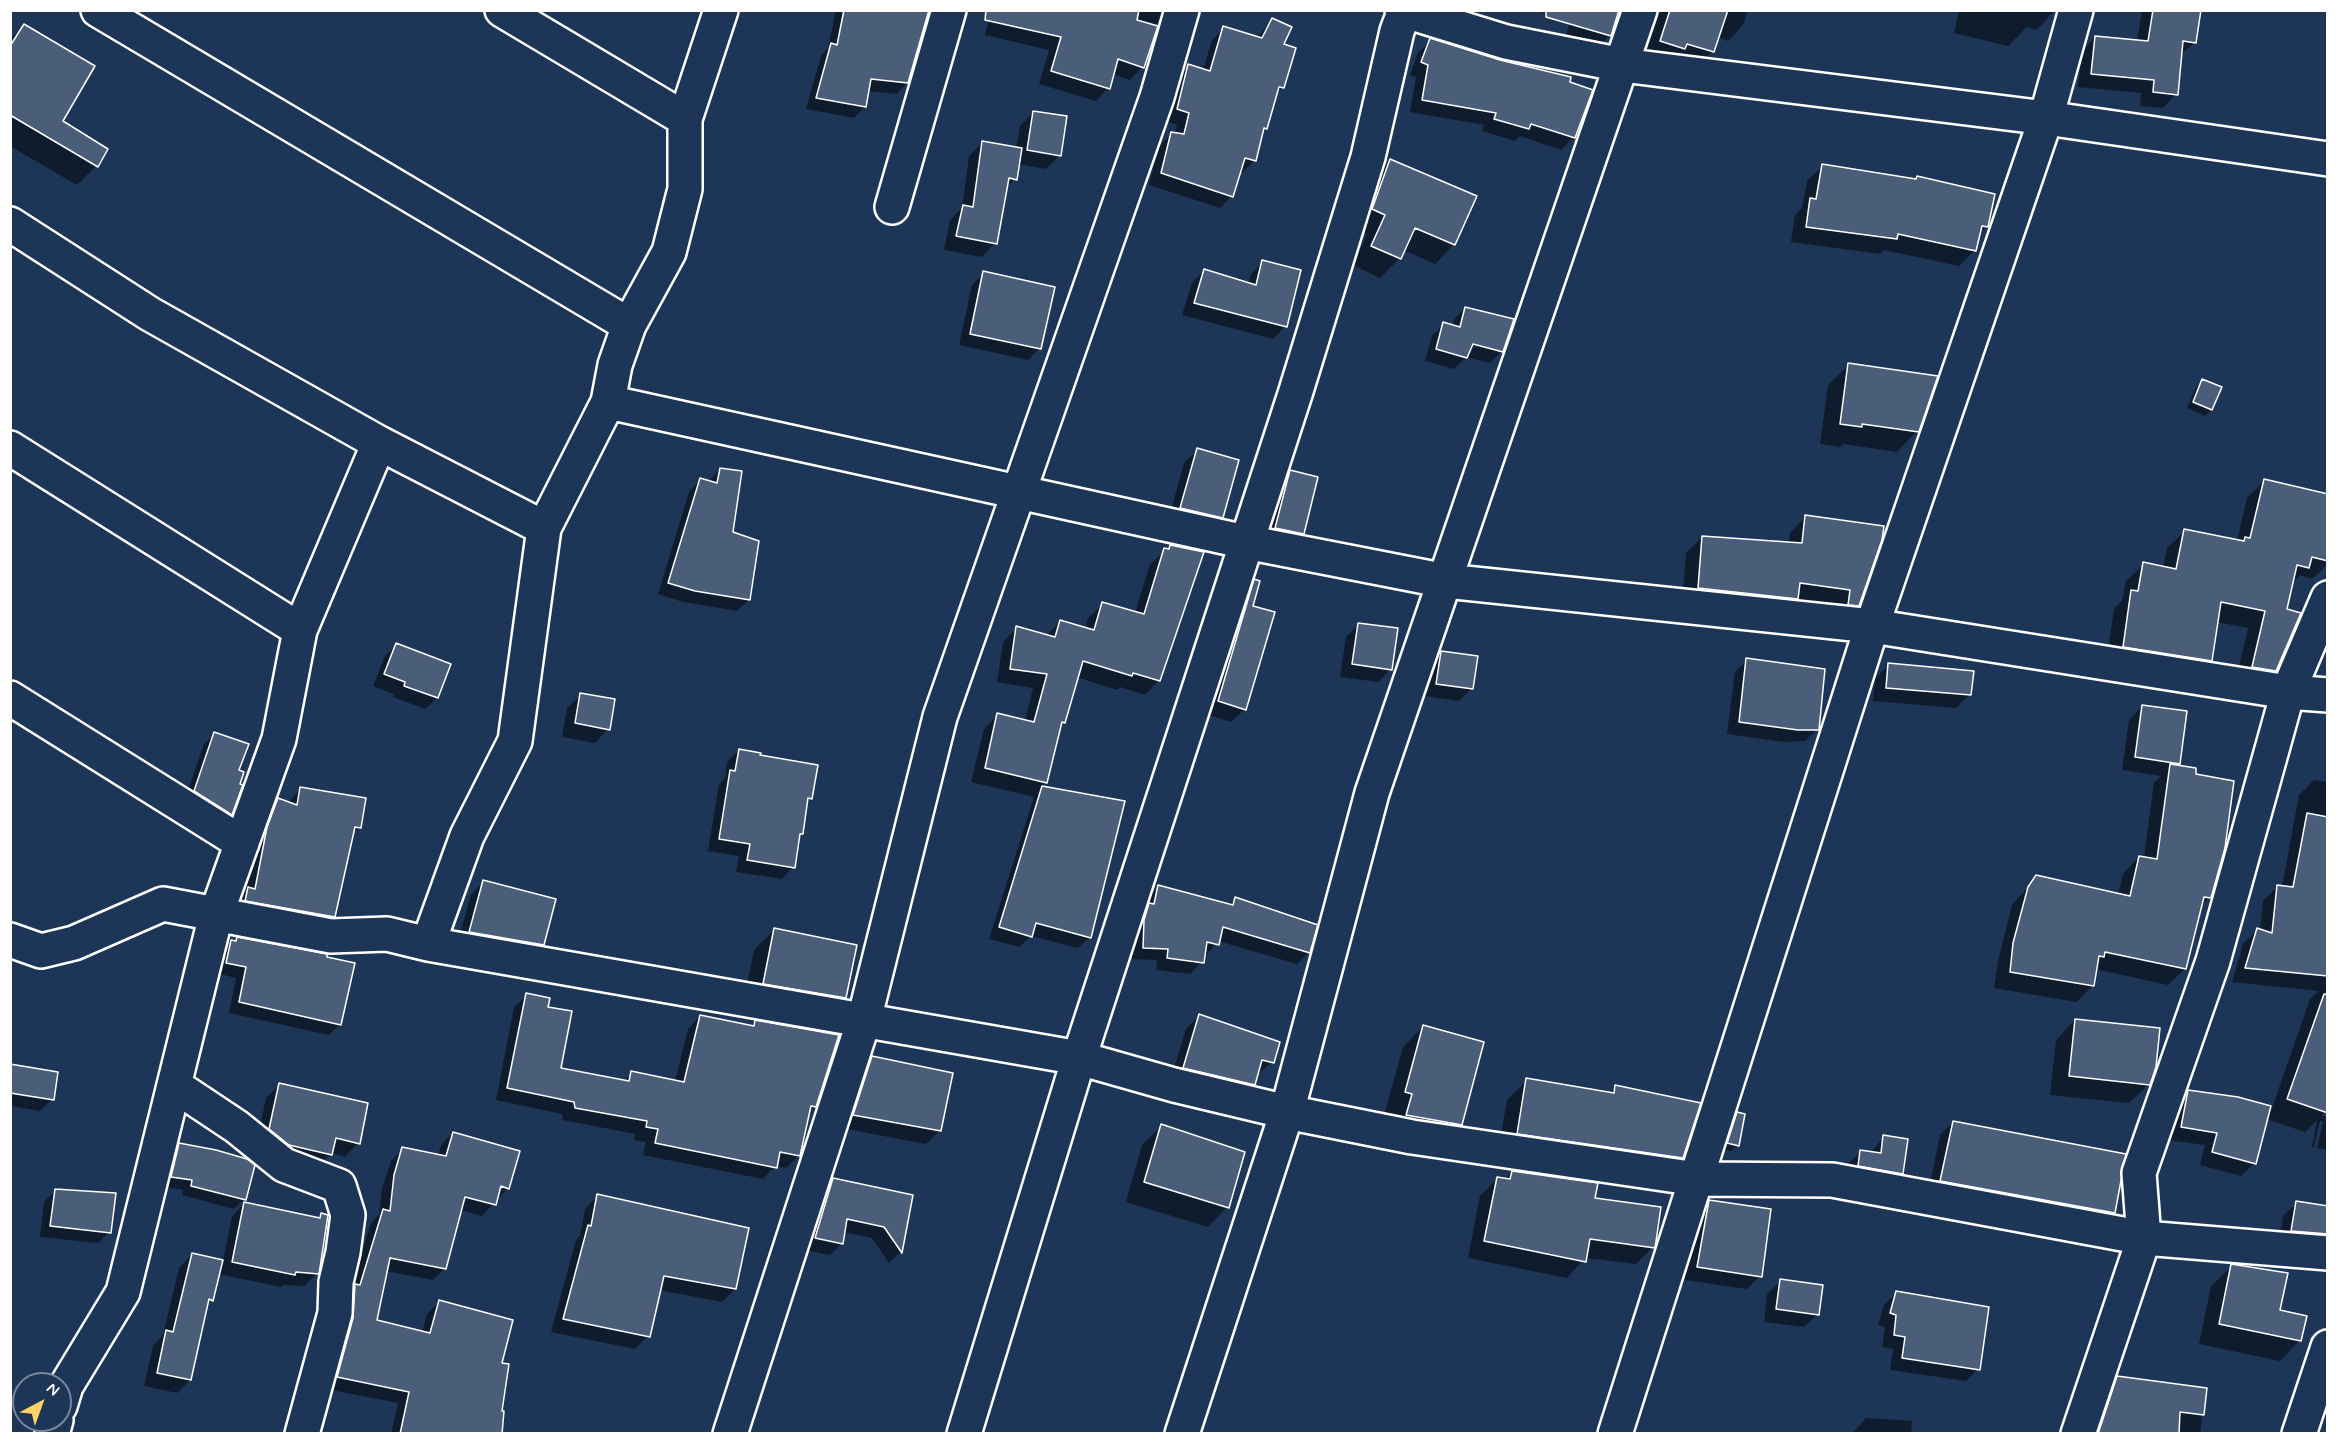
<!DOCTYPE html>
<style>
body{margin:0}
#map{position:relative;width:2338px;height:1444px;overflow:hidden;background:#1d3557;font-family:Mynerve,sans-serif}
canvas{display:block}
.frame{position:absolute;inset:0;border:12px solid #fff;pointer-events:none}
.north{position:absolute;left:12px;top:1372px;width:60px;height:60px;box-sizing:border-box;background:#1d3557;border:2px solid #77869a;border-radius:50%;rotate:41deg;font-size:16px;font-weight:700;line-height:24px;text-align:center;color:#fff}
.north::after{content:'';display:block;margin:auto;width:21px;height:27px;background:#ffd166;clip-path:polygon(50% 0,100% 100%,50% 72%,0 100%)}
</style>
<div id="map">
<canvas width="2338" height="1444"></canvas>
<div class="frame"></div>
<div class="north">N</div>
</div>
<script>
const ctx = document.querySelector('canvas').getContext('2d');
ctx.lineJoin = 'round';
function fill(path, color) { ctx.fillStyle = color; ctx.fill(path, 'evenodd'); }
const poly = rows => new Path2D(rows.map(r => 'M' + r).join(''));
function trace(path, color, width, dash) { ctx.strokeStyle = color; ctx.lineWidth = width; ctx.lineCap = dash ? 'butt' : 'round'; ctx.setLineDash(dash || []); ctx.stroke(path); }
const shadow = poly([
 [836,10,928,10,907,83,896,94,867,91,865,107,854,118,806,109,821,56,828,48],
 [991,10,1162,10,1142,67,1130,80,1112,74,1108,88,1096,101,1039,84,1049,50,985,35],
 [1531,10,1617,10,1610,35,1595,50,1564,41,1571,19],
 [1656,10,1748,10,1743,25,1728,41,1717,37,1712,52,1697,67,1646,56],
 [1959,10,2055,10,2037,30,2027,27,2008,46,1954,33],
 [2142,10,2199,10,2195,42,2181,55,2176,94,2163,108,2140,106,2141,93,2078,87,2082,51,2095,37,2137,42],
 [1272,20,1282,45,1283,88,1275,95,1255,160,1243,172,1239,171,1232,196,1220,208,1149,185,1159,146,1172,134,1175,134,1177,125,1166,121,1177,78,1189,66,1203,70,1212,40,1224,28,1257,38],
 [24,26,61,122,96,166,77,185,10,146,10,39],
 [1431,40,1500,61,1570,78,1574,137,1561,150,1520,136,1515,141,1482,131,1484,125,1410,112,1416,77,1410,75,1418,53],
 [1033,113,1060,155,1046,169,1018,164,1015,179,1006,188,995,243,982,257,944,250,950,220,962,208,969,156,983,142,1016,149,1020,126],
 [1391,161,1454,244,1435,264,1403,250,1399,259,1380,278,1353,265,1367,234,1353,228,1371,180],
 [1823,166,1987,226,1978,234,1974,251,1959,266,1884,250,1880,254,1791,242,1795,215,1802,208,1807,181],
 [1263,262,1285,326,1273,339,1182,315,1192,283,1204,271,1248,284,1251,274],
 [984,273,1040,348,1028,360,959,345,972,285],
 [1465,308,1502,351,1490,363,1466,357,1454,369,1425,361,1432,336,1444,324,1452,327,1454,320],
 [1849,365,1917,431,1897,452,1843,444,1840,447,1820,444,1828,385],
 [2203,381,2211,410,2205,416,2187,408,2196,387],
 [1198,450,1222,517,1209,530,1168,521,1184,463],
 [720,469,731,533,749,600,737,611,683,602,658,594,689,492,700,480,709,481],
 [1290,472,1303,533,1289,547,1263,541,1277,485],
 [2265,480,2328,513,2328,564,2312,579,2300,575,2291,585,2275,670,2257,688,2235,684,2248,628,2217,622,2211,660,2193,678,2106,664,2114,609,2122,601,2126,581,2144,564,2163,568,2167,548,2185,531,2237,541,2247,498],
 [1805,517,1882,527,1858,605,1842,621,1833,620,1835,605,1795,600,1780,614,1682,604,1686,553,1702,537,1788,544,1790,533],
 [1171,546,1159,680,1145,695,1120,687,1117,690,1076,677,1064,722,1059,728,1046,782,1041,788,1123,803,1090,937,1078,948,1031,936,1019,947,989,939,1034,797,971,782,984,729,998,715,1025,721,1033,688,997,682,1003,642,1017,628,1046,636,1060,622,1085,629,1088,618,1103,604,1135,613,1150,564],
 [1255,581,1245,709,1231,722,1205,714,1241,595],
 [1358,625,1391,669,1378,682,1340,677,1346,637],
 [396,645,449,665,437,698,425,709,393,697,394,694,373,686,385,656],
 [1441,652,1472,688,1459,701,1424,696,1428,665],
 [1747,660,1817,729,1805,741,1784,742,1727,734,1735,672],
 [1889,665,1970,694,1956,708,1873,701,1875,678],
 [581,695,608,729,595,743,562,737,567,708],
 [2142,706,2179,763,2175,766,2210,897,2201,906,2185,969,2168,985,2095,969,2093,985,2077,1002,1994,988,1998,961,2012,905,2037,877,2118,895,2123,874,2139,857,2144,858,2154,782,2161,776,2122,770,2129,720],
 [215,733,237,771,231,814,220,825,184,802,204,744],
 [739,750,758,757,811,798,806,803,793,867,782,879,736,872,739,856,708,851,719,784,725,778,727,762],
 [2314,780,2328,782,2328,1106,2322,1116,2328,1117,2328,1150,2317,1148,2323,1121,2320,1121,2314,1147,2312,1147,2317,1120,2305,1132,2266,1119,2255,1163,2241,1176,2200,1165,2205,1145,2168,1140,2175,1105,2188,1092,2238,1099,2272,1108,2310,999,2319,991,2232,982,2243,944,2257,930,2260,931,2263,901,2278,886,2282,887,2299,795],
 [301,788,359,827,352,834,334,916,322,928,236,901,246,891,256,841,266,811,278,799,288,803],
 [484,881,542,944,529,958,457,945,471,895],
 [1159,887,1229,905,1236,898,1309,952,1297,964,1218,941,1191,974,1156,970,1157,960,1132,959,1132,933,1147,899],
 [774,930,845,997,824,1018,743,1004,754,950],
 [238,939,340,1024,329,1035,229,1013,236,978,216,973,220,953],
 [527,995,546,1008,559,1069,623,1082,632,1073,675,1081,688,1029,700,1016,750,1027,756,1022,815,1106,808,1113,799,1155,786,1168,775,1166,763,1179,643,1155,646,1142,634,1140,635,1134,563,1120,562,1114,496,1100,514,1007],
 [1199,1016,1272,1062,1256,1075,1254,1084,1240,1098,1170,1081,1186,1029],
 [2075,1020,2149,1084,2129,1103,2050,1095,2056,1040],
 [1423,1027,1460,1125,1440,1145,1387,1135,1393,1114,1385,1112,1403,1047],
 [873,1057,940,1130,926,1144,841,1128,859,1071],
 [10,1066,52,1099,40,1111,10,1106],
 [1527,1080,1609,1093,1616,1087,1682,1157,1662,1177,1498,1153,1507,1100],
 [280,1085,358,1143,345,1157,331,1153,317,1167,257,1142,266,1098],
 [1737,1114,1738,1145,1731,1151,1722,1149,1731,1120],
 [1953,1122,2120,1167,2113,1213,2100,1226,1928,1194,1940,1135],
 [1162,1126,1227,1207,1208,1227,1126,1202,1142,1145],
 [453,1133,508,1188,482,1216,460,1210,445,1268,433,1280,385,1271,376,1321,422,1332,427,1314,439,1302,479,1434,391,1434,398,1403,326,1389,350,1290,371,1223,379,1215,382,1188,391,1161,403,1149,438,1156,441,1145],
 [1884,1137,1902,1174,1889,1187,1845,1179,1847,1165,1861,1151,1870,1153],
 [180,1145,244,1199,234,1209,182,1195,183,1190,162,1186,170,1155],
 [1512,1172,1594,1199,1653,1247,1636,1264,1585,1258,1567,1278,1468,1258,1480,1196,1498,1178,1504,1180],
 [833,1180,912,1196,900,1252,889,1263,872,1238,843,1232,842,1243,830,1255,804,1250,821,1191],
 [56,1190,110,1232,98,1243,40,1237,44,1202],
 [598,1196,735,1289,722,1302,659,1290,648,1336,635,1349,551,1332,576,1240,580,1236,585,1209],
 [1710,1202,1760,1276,1747,1289,1684,1280,1696,1215],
 [245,1203,317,1219,321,1214,317,1273,304,1286,283,1285,281,1287,218,1274,212,1300,206,1306,190,1380,177,1393,144,1386,153,1346,163,1335,179,1268,192,1254,223,1261,232,1216],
 [2297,1203,2328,1208,2328,1252,2279,1244,2283,1216],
 [2232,1266,2278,1312,2300,1340,2280,1361,2199,1344,2211,1286],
 [1781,1281,1818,1314,1804,1327,1764,1322,1767,1294],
 [1897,1292,1978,1369,1966,1381,1890,1370,1893,1349,1882,1347,1885,1327,1878,1325,1884,1305],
 [2118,1378,2205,1389,2200,1434,2089,1434,2102,1394],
 [1866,1418,1912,1421,1911,1434,1852,1434]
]);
const building = poly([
 [844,10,929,10,908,83,871,79,866,107,816,98,831,43,837,45,844,10],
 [986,10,1139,10,1137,20,1158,26,1144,68,1118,59,1110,89,1051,71,1061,37,985,20,986,10],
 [1546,10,1619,10,1611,36,1546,17,1546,10],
 [1670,10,1728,10,1714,52,1687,44,1685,49,1660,41,1670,10],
 [2153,10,2201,10,2196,43,2183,41,2178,95,2153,92,2154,80,2091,74,2095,36,2148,41,2153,10],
 [1272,18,1292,27,1284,44,1296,48,1284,88,1279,87,1267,129,1264,128,1256,161,1245,158,1233,197,1161,173,1171,132,1184,134,1189,113,1177,109,1188,64,1210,71,1223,26,1262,38,1272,18],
 [24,24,95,66,63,121,108,149,98,167,10,115,10,46,24,24],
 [1430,38,1500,60,1571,77,1570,82,1593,90,1575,138,1531,124,1529,129,1494,119,1496,113,1422,100,1428,65,1421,62,1430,38],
 [1033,111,1067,116,1061,156,1027,150,1033,111],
 [982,141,1022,148,1017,180,1009,178,997,244,956,236,963,205,973,207,982,141],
 [1390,159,1477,196,1455,245,1415,228,1401,259,1371,246,1385,215,1372,209,1390,159],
 [1822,164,1916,179,1917,176,1995,194,1988,227,1982,226,1976,251,1898,234,1897,239,1806,227,1810,198,1816,199,1822,164],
 [1262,260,1301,270,1287,327,1194,303,1204,269,1256,285,1262,260],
 [983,271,1055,287,1041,349,970,334,983,271],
 [1465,307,1514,319,1503,352,1473,344,1467,358,1436,349,1443,322,1460,327,1465,307],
 [1848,363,1938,376,1919,432,1862,424,1862,427,1840,424,1848,363],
 [2202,379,2222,387,2212,410,2193,402,2202,379],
 [1197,448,1239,460,1223,518,1180,508,1197,448],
 [720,468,742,471,733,532,759,541,750,600,695,591,668,583,700,478,717,483,720,468],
 [1290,470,1318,477,1304,534,1275,528,1290,470],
 [2264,479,2328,494,2328,561,2312,557,2309,568,2297,565,2287,609,2301,613,2276,671,2252,667,2265,611,2221,602,2212,661,2123,647,2131,590,2138,591,2143,562,2176,569,2184,529,2244,541,2245,537,2250,538,2264,479],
 [1805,515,1884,526,1882,540,1859,606,1848,605,1850,590,1800,583,1798,599,1698,588,1702,536,1802,543,1805,515],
 [1170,545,1204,552,1160,681,1133,673,1132,676,1083,661,1065,723,1062,722,1047,783,985,768,997,713,1034,722,1047,674,1010,669,1016,626,1055,637,1060,620,1094,630,1102,602,1144,614,1164,548,1169,549,1170,545],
 [1254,579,1260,581,1253,606,1275,612,1246,710,1218,701,1254,579],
 [1358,623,1398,628,1392,670,1352,664,1358,623],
 [396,643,451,664,438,698,404,686,405,682,384,674,396,643],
 [1441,651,1478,656,1473,689,1436,684,1441,651],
 [1746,658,1825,669,1819,730,1798,730,1739,722,1746,658],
 [1888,663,1974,671,1971,695,1886,688,1888,663],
 [580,693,615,699,610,730,575,723,580,693],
 [2142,705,2187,711,2180,764,2135,757,2142,705],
 [214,732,249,744,239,770,244,772,240,784,243,785,232,815,194,791,214,732],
 [739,749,761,753,760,755,818,765,812,799,808,798,803,834,800,834,795,868,747,860,750,844,719,839,730,770,735,771,739,749],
 [2170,764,2196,768,2196,774,2234,781,2225,848,2211,898,2204,897,2186,969,2105,952,2104,957,2099,956,2094,986,2010,972,2013,943,2028,887,2036,875,2130,896,2139,856,2157,859,2170,764],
 [1042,786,1125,801,1091,938,1036,923,1032,937,999,927,1042,786],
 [300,787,366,798,361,828,355,827,335,917,245,901,248,887,255,889,267,827,278,798,297,805,300,787],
 [2307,813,2328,817,2328,976,2245,968,2257,928,2272,933,2277,885,2293,887,2307,813],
 [483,880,556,899,544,945,469,932,483,880],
 [1158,885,1233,905,1235,897,1318,925,1310,953,1223,927,1219,945,1207,942,1204,963,1167,958,1168,949,1143,948,1144,920,1149,903,1154,904,1158,885],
 [774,928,857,945,846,998,763,984,774,928],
 [237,937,327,954,327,957,355,963,341,1025,239,1002,246,967,226,963,231,940,236,941,237,937],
 [526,993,550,998,548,1007,572,1011,561,1068,629,1081,631,1071,684,1082,700,1015,754,1026,755,1020,839,1035,816,1107,811,1106,800,1156,780,1152,777,1168,655,1143,658,1129,646,1127,647,1121,575,1108,574,1102,507,1088,526,993],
 [2324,994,2328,994,2328,1113,2287,1099,2324,994],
 [1199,1014,1280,1042,1274,1063,1262,1060,1255,1085,1183,1068,1199,1014],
 [2075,1019,2160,1028,2156,1067,2150,1085,2069,1076,2075,1019],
 [1423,1025,1484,1042,1462,1125,1406,1115,1412,1094,1405,1092,1423,1025],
 [872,1056,953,1073,941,1131,853,1115,872,1056],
 [10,1064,58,1072,54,1100,10,1093,10,1064],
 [1526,1078,1614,1093,1615,1085,1701,1103,1683,1158,1517,1134,1526,1078],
 [279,1083,368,1103,360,1144,336,1138,332,1155,289,1145,269,1129,279,1083],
 [2188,1090,2238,1097,2271,1106,2256,1164,2212,1152,2217,1133,2181,1127,2188,1090],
 [1737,1112,1745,1114,1739,1146,1727,1143,1737,1112],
 [1953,1121,2126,1154,2115,1213,1940,1181,1953,1121],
 [1161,1124,1245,1152,1229,1208,1144,1182,1161,1124],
 [453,1132,520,1151,509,1189,501,1186,496,1205,465,1197,446,1269,390,1258,377,1320,430,1333,439,1300,513,1320,502,1363,509,1364,502,1411,504,1411,502,1434,400,1434,409,1392,337,1377,353,1318,355,1284,360,1285,383,1209,390,1211,394,1175,402,1147,446,1156,453,1132],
 [1883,1135,1908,1139,1903,1174,1858,1166,1860,1150,1881,1153,1883,1135],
 [179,1143,216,1150,247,1159,255,1165,246,1200,191,1186,192,1180,171,1177,179,1143],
 [1512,1171,1598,1183,1595,1198,1661,1207,1655,1248,1590,1239,1586,1262,1484,1241,1497,1177,1510,1179,1512,1171],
 [833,1178,913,1195,902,1253,884,1227,847,1219,843,1244,815,1238,833,1178],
 [55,1189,116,1193,111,1233,50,1226,55,1189],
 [597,1194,749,1228,736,1289,664,1276,650,1337,563,1319,588,1225,591,1226,597,1194],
 [1709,1200,1771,1209,1762,1277,1697,1267,1709,1200],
 [2296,1201,2328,1206,2328,1234,2291,1231,2296,1201],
 [244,1202,320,1218,321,1213,328,1215,319,1274,296,1272,295,1275,232,1262,244,1202],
 [192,1253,223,1260,213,1301,209,1299,191,1380,157,1373,166,1330,173,1332,192,1253],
 [2231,1264,2288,1273,2280,1310,2307,1316,2301,1341,2219,1324,2231,1264],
 [1780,1279,1823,1285,1819,1315,1776,1309,1780,1279],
 [1896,1291,1989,1307,1980,1370,1902,1358,1905,1337,1894,1335,1896,1315,1890,1313,1896,1291],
 [2117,1376,2207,1388,2204,1415,2180,1412,2179,1434,2098,1434,2117,1376]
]);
const minor = poly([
 [98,10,629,325],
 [502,10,685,119],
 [1402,10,1506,42,1622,65,2046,118,2328,159],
 [892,207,949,10],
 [10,224,150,314,379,443,544,528],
 [608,402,1246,542,1446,581,1872,626,2288,692,2328,695],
 [10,448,300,630],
 [10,698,242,843],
 [10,940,41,951,74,943,163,904,331,936,387,934,428,944,1079,1058,1174,1085,1287,1112,1412,1137,1697,1179,1832,1180,2144,1238,2328,1253],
 [428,944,467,836,515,741,544,528,608,402,615,365,629,325,669,252,685,189,685,119,721,10],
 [174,1085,237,1127,284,1165,339,1186,348,1215,343,1252,336,1282,335,1313,302,1434],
 [60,1406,66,1386,123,1292,216,915,279,739,300,630,379,443],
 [52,1434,56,1420],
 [730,1434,864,1020,940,717,1157,97,1182,10],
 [964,1434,1079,1058,1296,391,1368,157,1397,31,1405,10],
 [1182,1434,1287,1112,1372,793,1640,10],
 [1615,1434,1872,626,2046,118,2076,10],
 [2078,1434,2144,1238,2139,1173,2213,961,2288,692,2328,598],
 [2299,1434,2328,1347]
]);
fill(shadow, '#0007');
fill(building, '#4a5d79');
trace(building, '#fff', 1.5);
trace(minor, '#fff', 38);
trace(minor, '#1d3557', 33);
</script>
